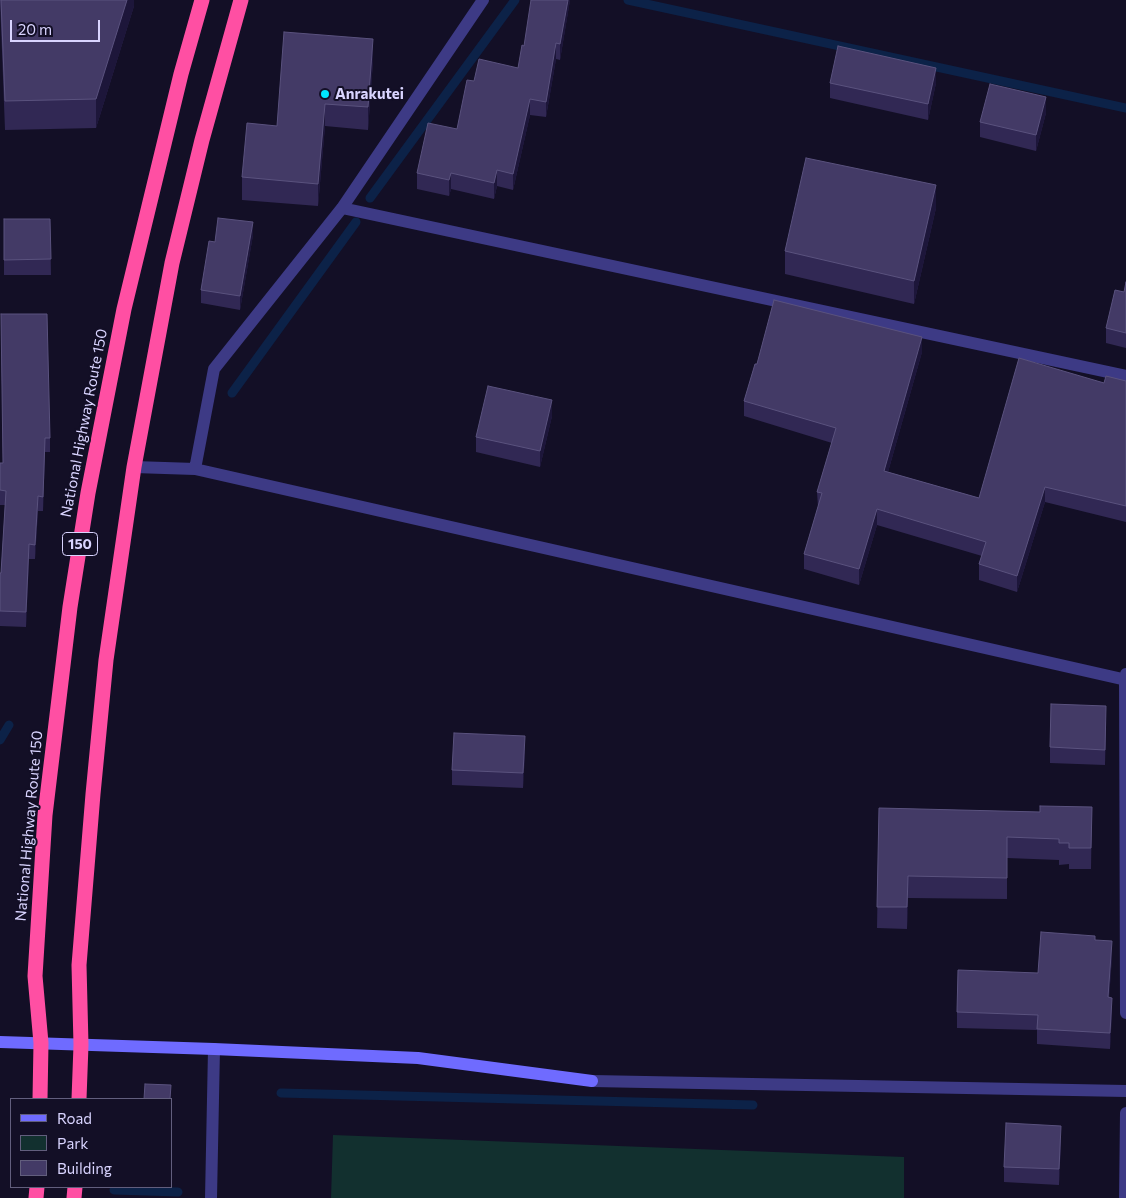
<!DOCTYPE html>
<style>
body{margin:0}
#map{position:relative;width:1126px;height:1198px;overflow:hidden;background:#130f26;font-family:Commissioner,sans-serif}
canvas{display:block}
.legend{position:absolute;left:10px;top:1098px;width:162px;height:90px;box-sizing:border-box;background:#130f26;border:1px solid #625e7d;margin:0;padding:6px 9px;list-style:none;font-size:15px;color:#d9d4ff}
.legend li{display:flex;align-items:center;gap:10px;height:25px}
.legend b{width:25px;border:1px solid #625e7d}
.scale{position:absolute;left:10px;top:20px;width:90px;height:22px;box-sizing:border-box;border:2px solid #d9d4ff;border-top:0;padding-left:6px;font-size:15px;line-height:18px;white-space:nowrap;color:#d9d4ff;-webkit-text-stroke:4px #130f26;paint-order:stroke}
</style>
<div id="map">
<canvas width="1126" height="1198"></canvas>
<ul class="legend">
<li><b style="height:6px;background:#6f6bff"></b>Road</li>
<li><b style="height:14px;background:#12302f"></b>Park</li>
<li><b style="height:14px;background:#433a66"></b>Building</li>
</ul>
<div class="scale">20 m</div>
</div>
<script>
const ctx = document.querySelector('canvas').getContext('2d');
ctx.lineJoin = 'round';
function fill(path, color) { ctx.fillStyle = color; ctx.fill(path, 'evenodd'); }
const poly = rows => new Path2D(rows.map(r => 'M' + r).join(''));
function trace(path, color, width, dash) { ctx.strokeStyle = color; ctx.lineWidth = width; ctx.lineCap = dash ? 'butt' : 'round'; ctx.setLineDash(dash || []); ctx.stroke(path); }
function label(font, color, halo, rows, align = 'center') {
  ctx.font = font + ' Commissioner,sans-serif'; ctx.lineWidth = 4; ctx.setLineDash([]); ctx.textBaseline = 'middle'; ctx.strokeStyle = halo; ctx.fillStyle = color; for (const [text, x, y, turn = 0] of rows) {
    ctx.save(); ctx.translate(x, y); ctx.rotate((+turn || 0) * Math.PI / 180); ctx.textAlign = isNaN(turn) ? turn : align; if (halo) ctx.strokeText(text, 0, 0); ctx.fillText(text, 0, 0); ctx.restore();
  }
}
const green = poly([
 [333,1135,904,1157,904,1198,331,1198]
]);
const stream = poly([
 [628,0,1126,108],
 [370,198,515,0],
 [232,393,356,222],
 [0,740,9,725],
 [281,1093,753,1105],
 [114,1190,178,1192]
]);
const street = poly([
 [342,208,1126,376],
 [134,467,195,469,1126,680],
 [195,469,214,369,342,208,483,0],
 [1126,674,1125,680,1126,1013],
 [592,1081,1126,1091],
 [211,1198,214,1049],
 [1125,1198,1126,1113]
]);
const secondary = poly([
 [0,1042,214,1049,418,1058,592,1081]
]);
const highway = poly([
 [40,1099,41,1043,35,976,45,815,70,607,88,493,124,309,181,74,202,0],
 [79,1099,81,1045,79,965,93,794,106,660,134,467,172,263,202,140,241,0],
 [36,1198,37,1187],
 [74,1198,75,1187]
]);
const wall = poly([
 [0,0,134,0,134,6,96,128,5,130],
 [570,0,560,60,556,59,546,117,530,115,513,190,497,186,494,199,451,189,449,196,417,189,417,173,457,129,474,81,518,68,524,46],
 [373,61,368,130,325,126,318,206,242,200,242,177,277,126],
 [830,83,936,83,928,120,830,98],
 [1046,113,1036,151,980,137,980,122],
 [936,208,914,304,785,274,785,251],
 [4,219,50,219,51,275,4,275],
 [253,235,240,310,201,303,201,290,215,242],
 [1126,282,1126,348,1106,343,1106,328,1124,292],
 [1,314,50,438,50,452,45,452,43,511,38,511,35,559,29,559,26,627,0,626,0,573,1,573,5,505,0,505,0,463,3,463],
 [922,352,888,472,979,498,1104,383,1126,381,1126,522,1045,502,1017,592,979,580,979,564,982,556,877,525,859,585,804,569,804,554,818,507,817,492,832,443,744,416,744,401,757,364],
 [552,416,540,467,476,452,476,437],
 [1106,722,1105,765,1050,763,1050,747],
 [525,752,523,788,452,785,452,770],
 [1092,807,1091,869,1069,869,1069,864,1059,865,1059,860,1007,858,1007,899,908,898,907,929,877,928,879,808,1040,812],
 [1095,940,1112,957,1109,998,1112,1013,1110,1049,1037,1044,1037,1030,957,1028,957,1012,1038,973],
 [1061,1141,1059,1185,1004,1182,1004,1167]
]);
const shadedWall = poly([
 [127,0,134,0,134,6,96,128,96,99],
 [568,0,570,0,560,60,560,44],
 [373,39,373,61,368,130,368,107],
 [556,43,556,59,546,117,546,102],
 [936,68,936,83,928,120,928,104],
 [1046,97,1046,113,1036,151,1036,135],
 [530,99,530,115,513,190,513,174],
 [325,104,325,126,318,206,318,184],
 [497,170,497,186,494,199,494,183],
 [451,173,451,189,449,196,449,180],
 [936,185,936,208,914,304,914,281],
 [253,222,253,235,240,310,240,296],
 [922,337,922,352,884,486,884,471],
 [552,400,552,416,540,467,540,451],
 [45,438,45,452,43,511,43,497],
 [1045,487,1045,502,1017,592,1017,576],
 [38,496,38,511,35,559,35,545],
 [877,509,877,525,859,585,859,569],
 [29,544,29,559,26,627,26,612],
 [1106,706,1106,722,1105,765,1105,750],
 [525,736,525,752,523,788,523,773],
 [908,876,908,898,907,929,907,907],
 [1112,941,1112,957,1108,1013,1108,997],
 [1112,998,1112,1013,1110,1049,1110,1033],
 [1061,1126,1061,1141,1059,1185,1059,1169]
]);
const building = poly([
 [1,0,127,0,96,99,5,101,1,0],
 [531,0,568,0,560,44,556,43,546,102,530,99,513,174,497,170,494,183,451,173,449,180,417,173,428,123,457,129,467,80,474,81,479,59,518,68,522,45,524,46,531,0],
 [284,32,373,39,368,107,325,104,318,184,242,177,247,123,277,126,284,32],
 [838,46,936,68,928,104,830,83,838,46],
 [990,84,1046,97,1036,135,980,122,990,84],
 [806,158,936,185,914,281,785,251,806,158],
 [218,218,253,222,240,296,201,290,209,241,215,242,218,218],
 [4,219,50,219,51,259,4,260,4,219],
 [1126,282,1126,333,1106,328,1115,290,1124,292,1126,282],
 [774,300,922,337,884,471,979,498,1019,358,1104,383,1106,376,1126,381,1126,506,1045,487,1017,576,979,564,986,542,877,509,859,569,804,554,822,493,817,492,836,428,744,401,755,364,757,364,774,300],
 [1,314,47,314,50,438,45,438,43,497,38,496,35,545,29,544,26,612,0,611,0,573,1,573,6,491,0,490,0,463,3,463,1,314],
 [488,386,552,400,540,451,476,437,488,386],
 [1051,704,1106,706,1105,750,1050,747,1051,704],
 [454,733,525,736,523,773,452,770,454,733],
 [1040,806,1092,807,1091,848,1069,848,1069,843,1059,843,1059,839,1007,837,1007,878,908,876,907,907,877,907,879,808,1040,812,1040,806],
 [1041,932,1095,936,1095,940,1112,941,1108,997,1112,998,1110,1033,1037,1029,1038,1015,957,1012,958,970,1038,973,1041,932],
 [145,1084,171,1085,170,1099,144,1099,145,1084],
 [1006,1123,1061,1126,1059,1169,1004,1167,1006,1123]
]);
const markers = [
 [325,94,5,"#00e5ff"]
];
const shields = [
 [80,544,35]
];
const shieldNames = [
 ["150",80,544]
];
const poiNames = [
 ["Anrakutei",335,94]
];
const streetNames = [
 ["National Highway Route 150",84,423,-79],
 ["National Highway Route 150",29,826,-85]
];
fill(green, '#12302f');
trace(stream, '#0c2248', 9);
trace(street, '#3d3a85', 12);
trace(secondary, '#6f6bff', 12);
trace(highway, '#ff4fa3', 15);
fill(wall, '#312854');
fill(shadedWall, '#1d163a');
fill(building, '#433a66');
trace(building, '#5a527e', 1);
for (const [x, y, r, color] of markers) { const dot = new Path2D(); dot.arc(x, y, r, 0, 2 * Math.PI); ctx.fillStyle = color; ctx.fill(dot); trace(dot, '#130f26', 2); }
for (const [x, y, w] of shields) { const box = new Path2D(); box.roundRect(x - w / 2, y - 11.5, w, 23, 4); ctx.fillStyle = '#130f26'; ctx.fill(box); trace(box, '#d9d4ff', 1); }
label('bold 14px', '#d9d4ff', null, shieldNames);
label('bold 15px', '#d9d4ff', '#130f26', poiNames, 'left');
label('15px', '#d9d4ff', '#130f26', streetNames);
</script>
